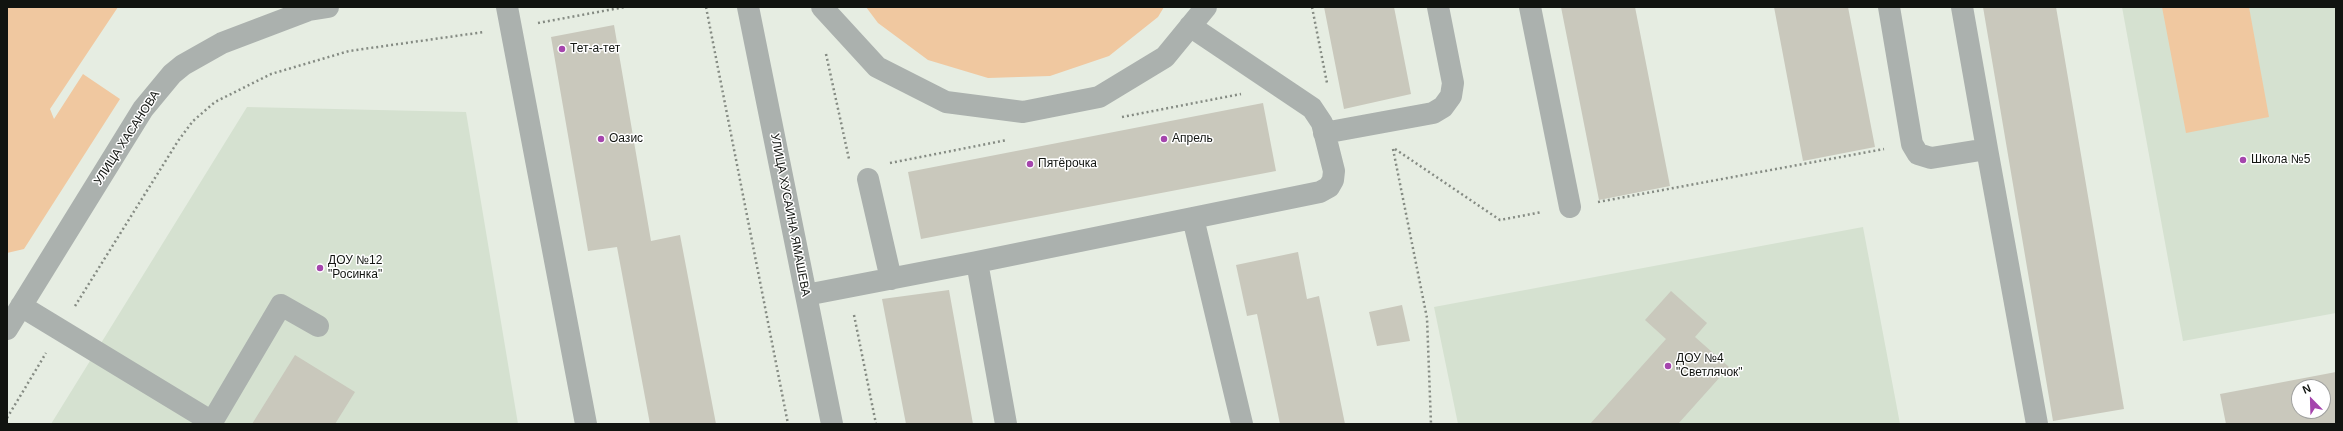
<!DOCTYPE html>
<meta charset="utf-8">
<style>
body{margin:0}
#map{position:relative;width:2343px;height:431px;overflow:hidden;background:#e6ede2;font-family:Arial,sans-serif}
canvas{display:block}
.frame{position:absolute;inset:0;border:8px solid #111410;pointer-events:none}
.north{position:absolute;left:2291px;top:379px;width:40px;height:40px;box-sizing:border-box;background:#fff;border:1px solid #a0a19f;border-radius:50%;rotate:337deg;font-size:11px;font-weight:700;line-height:16px;text-align:center;color:#111410}
.north::after{content:'';display:block;margin:auto;width:14px;height:18px;background:#a545ad;clip-path:polygon(50% 0,100% 100%,50% 72%,0 100%)}
</style>
<div id="map">
<canvas width="2343" height="431"></canvas>
<div class="frame"></div>
<div class="north">N</div>
</div>
<script>
const ctx = document.querySelector('canvas').getContext('2d');
ctx.lineJoin = 'round';
function fill(path, color) { ctx.fillStyle = color; ctx.fill(path, 'evenodd'); }
const poly = rows => new Path2D(rows.map(r => 'M' + r).join(''));
function trace(path, color, width, dash) { ctx.strokeStyle = color; ctx.lineWidth = width; ctx.lineCap = dash ? 'butt' : 'round'; ctx.setLineDash(dash || []); ctx.stroke(path); }
function label(font, color, halo, rows, align = 'center') {
  ctx.font = font + ' Arial,sans-serif'; ctx.lineWidth = 3; ctx.setLineDash([]); ctx.textBaseline = 'middle'; ctx.strokeStyle = halo; ctx.fillStyle = color; for (const [text, x, y, turn = 0] of rows) {
    ctx.save(); ctx.translate(x, y); ctx.rotate((+turn || 0) * Math.PI / 180); ctx.textAlign = isNaN(turn) ? turn : align; if (halo) ctx.strokeText(text, 0, 0); ctx.fillText(text, 0, 0); ctx.restore();
  }
}
const built = poly([
 [2122,7,2336,7,2336,313,2183,341],
 [247,107,466,112,518,424,51,424],
 [1863,227,1900,424,1458,424,1434,307]
]);
const green = poly([
 [7,7,118,7,50,109,54,119,83,74,120,99,24,249,7,253],
 [866,7,1164,7,1158,17,1109,56,1050,76,988,78,928,60,878,23],
 [2162,7,2249,7,2269,117,2186,133]
]);
const building = poly([
 [1324,7,1394,7,1411,94,1344,109],
 [1561,7,1635,7,1670,186,1599,200],
 [1774,7,1848,7,1875,147,1803,161],
 [1983,7,2056,7,2124,409,2053,421],
 [614,25,651,241,680,235,716,424,650,424,617,247,588,251,551,37],
 [1263,103,1276,171,921,239,908,172],
 [1298,252,1307,299,1319,296,1345,424,1280,424,1257,314,1247,316,1236,265],
 [949,290,973,424,906,424,882,299],
 [1671,291,1707,323,1695,337,1729,367,1678,424,1590,424,1666,339,1645,320],
 [1402,305,1410,341,1377,346,1369,312],
 [295,355,355,392,335,424,252,424],
 [2336,372,2336,424,2226,424,2220,394],
 [2299,387,2323,387,2323,411,2299,411]
]);
const path = poly([
 [706,7,788,424],
 [1312,7,1327,83],
 [538,23,625,7],
 [826,54,849,159],
 [1122,117,1241,94],
 [1393,149,1427,318,1431,424],
 [1395,149,1500,220,1542,212],
 [890,163,1007,140],
 [1598,202,1884,149],
 [75,306,178,141,193,121,215,102,271,74,349,51,484,32],
 [854,315,876,424],
 [7,418,46,353]
]);
const minor = poly([
 [507,7,586,424],
 [748,7,832,424],
 [822,7,877,67,946,102,1023,112,1099,97,1165,57,1206,7],
 [1530,7,1570,207],
 [1889,7,1912,144,1918,154,1931,158,1987,149,1962,7],
 [1324,133,1433,113,1443,107,1451,96,1453,83,1438,7],
 [1987,149,2037,424],
 [868,179,891,279],
 [1193,218,1242,424],
 [806,295,977,262],
 [21,306,212,422,211,424],
 [7,329,143,109,172,74,183,65,222,43,309,10,328,7],
 [212,422,281,305,318,326],
 [1006,424,977,262,1320,192,1329,187,1333,180,1334,171,1322,123,1312,108,1190,26]
]);
const markers = [
 [562,49,4,"#a545ad"],
 [601,139,4,"#a545ad"],
 [1164,139,4,"#a545ad"],
 [2243,160,4,"#a545ad"],
 [1030,164,4,"#a545ad"],
 [320,268,4,"#a545ad"],
 [1668,366,4,"#a545ad"]
];
const poiNames = [
 ["Тет-а-тет",570,49],
 ["Оазис",609,139],
 ["Апрель",1172,139],
 ["Школа №5",2251,160],
 ["Пятёрочка",1038,164],
 ["ДОУ №12",328,261],
 ["\"Росинка\"",328,275],
 ["ДОУ №4",1676,359],
 ["\"Светлячок\"",1676,373]
];
const streetNames = [
 ["УЛИЦА ХАСАНОВА",127,138,-57],
 ["УЛИЦА ХУСАИНА ЯМАШЕВА",790,215,79]
];
fill(built, '#d5e1d0');
fill(green, '#f0c8a0');
fill(building, '#c9c8bc');
trace(path, '#858b83', 2.5, [2, 3]);
trace(minor, '#abb1ae', 22);
for (const [x, y, r, color] of markers) { const dot = new Path2D(); dot.arc(x, y, r, 0, 2 * Math.PI); ctx.fillStyle = color; ctx.fill(dot); trace(dot, '#fff', 1.5); }
label('12px', '#111410', '#fff', poiNames, 'left');
label('12px', '#111410', '#fff', streetNames);
</script>
